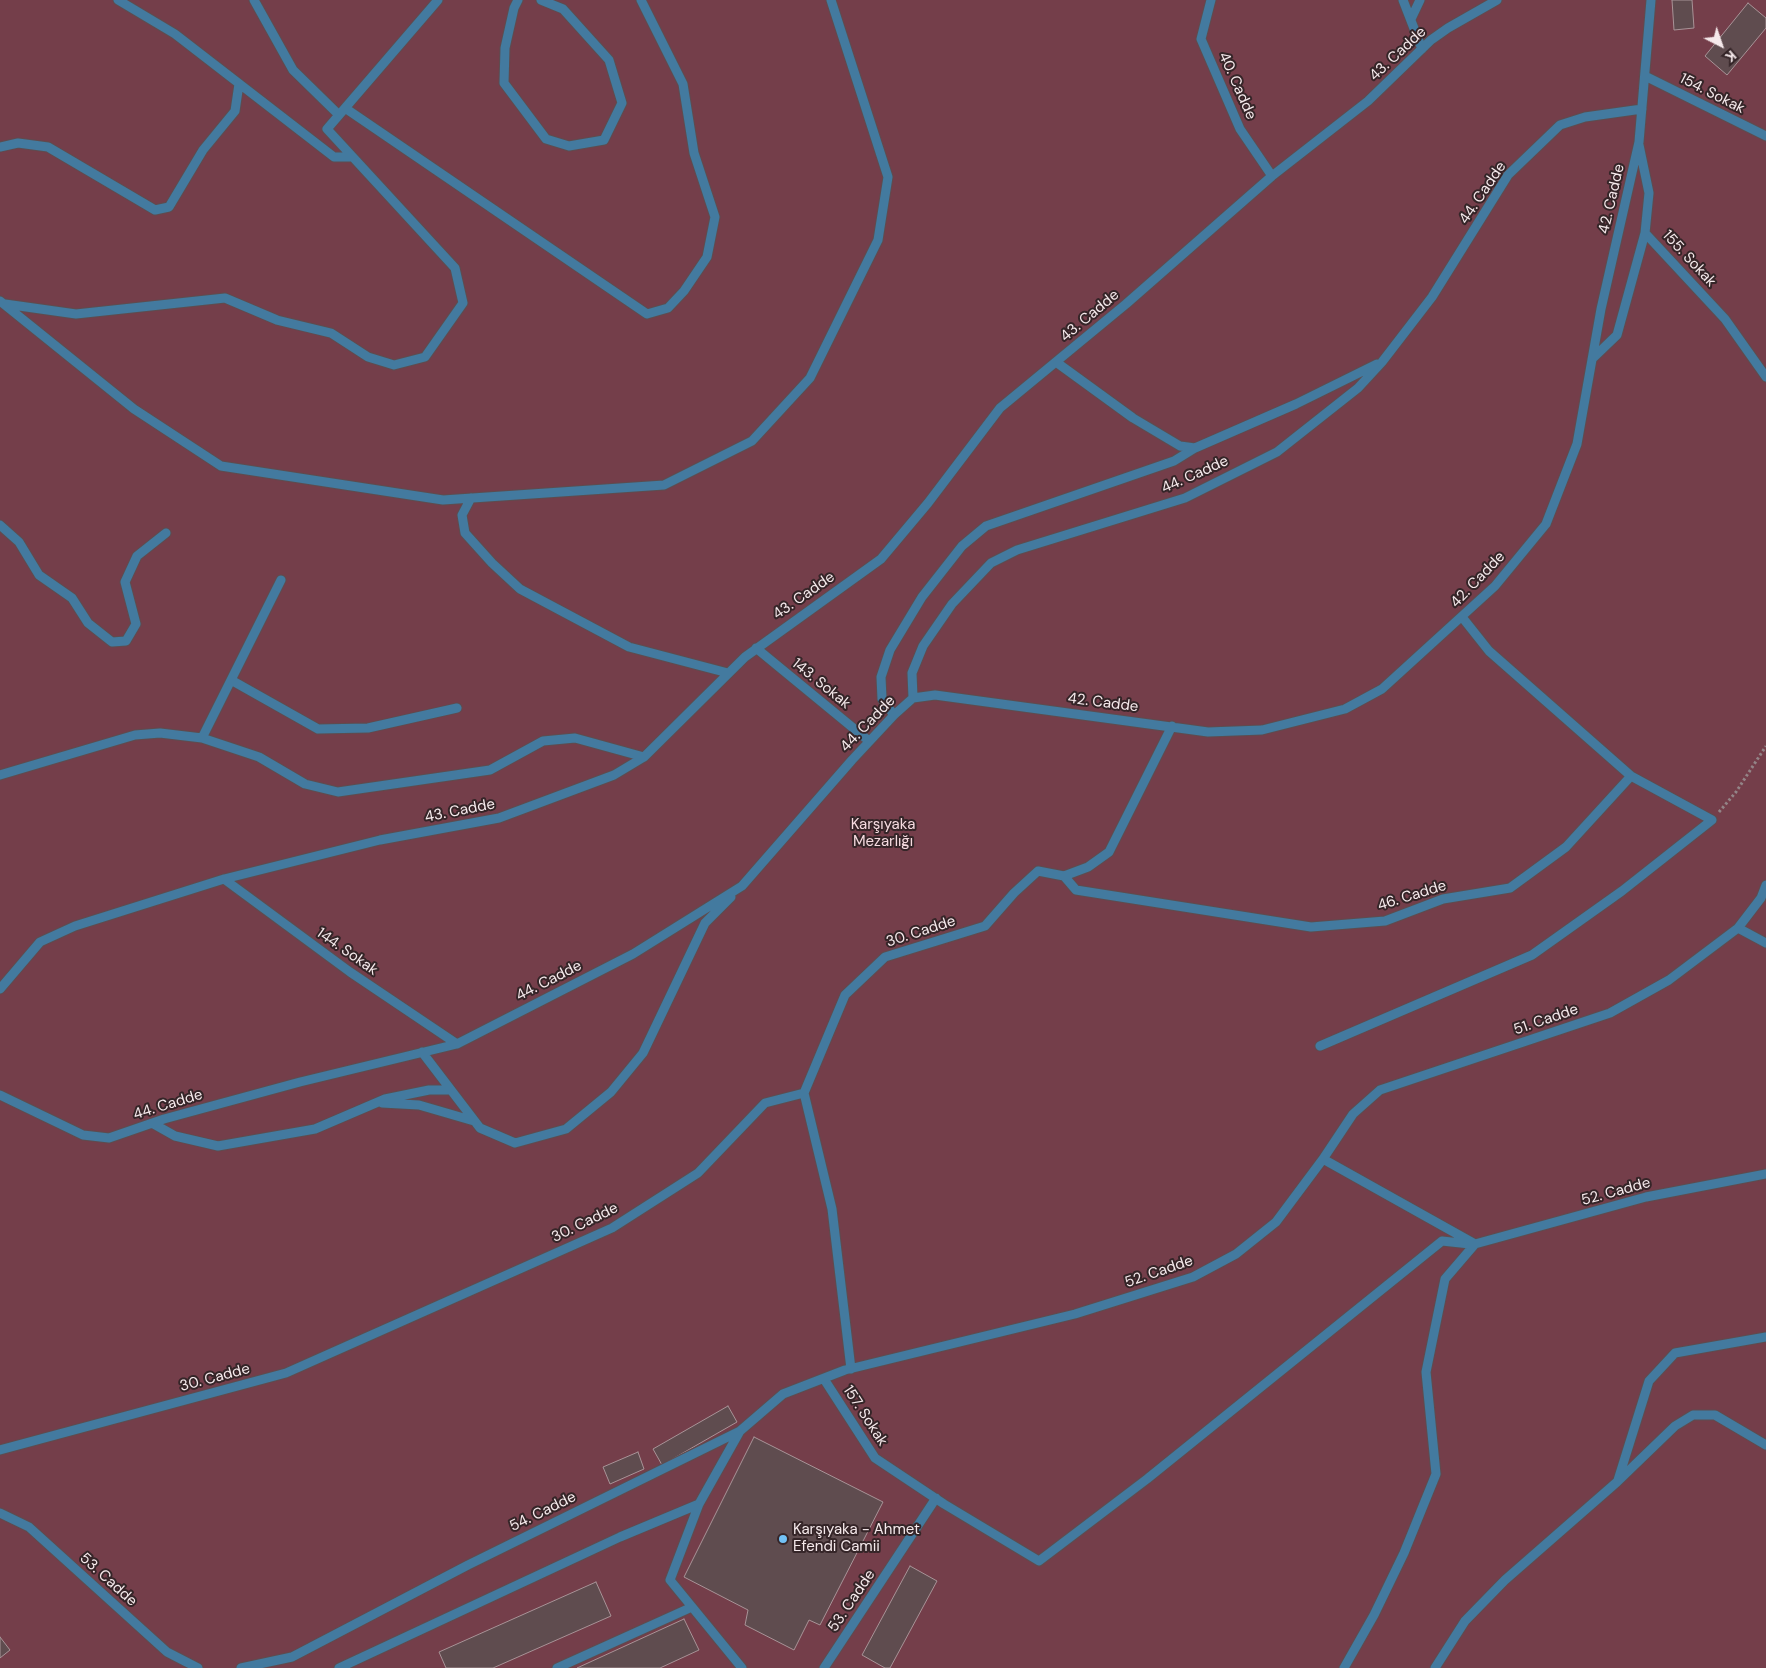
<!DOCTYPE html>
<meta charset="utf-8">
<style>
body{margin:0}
#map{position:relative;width:1766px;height:1668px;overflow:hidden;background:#402f32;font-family:"DM Sans",sans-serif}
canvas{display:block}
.north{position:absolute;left:1696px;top:20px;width:50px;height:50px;-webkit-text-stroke:4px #352528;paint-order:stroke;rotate:139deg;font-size:14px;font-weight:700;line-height:20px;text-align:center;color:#f5e9eb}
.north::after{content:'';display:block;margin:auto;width:18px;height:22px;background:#f5e9eb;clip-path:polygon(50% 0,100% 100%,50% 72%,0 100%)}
</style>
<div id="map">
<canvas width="1766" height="1668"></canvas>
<div class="north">K</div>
</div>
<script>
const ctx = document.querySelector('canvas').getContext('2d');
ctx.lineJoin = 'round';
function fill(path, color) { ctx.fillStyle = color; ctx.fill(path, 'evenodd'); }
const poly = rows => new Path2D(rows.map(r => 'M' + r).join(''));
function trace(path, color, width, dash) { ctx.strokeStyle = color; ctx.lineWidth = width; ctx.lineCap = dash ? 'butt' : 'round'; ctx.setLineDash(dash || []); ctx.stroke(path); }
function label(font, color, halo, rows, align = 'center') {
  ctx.font = font + ' "DM Sans",sans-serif'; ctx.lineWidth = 4; ctx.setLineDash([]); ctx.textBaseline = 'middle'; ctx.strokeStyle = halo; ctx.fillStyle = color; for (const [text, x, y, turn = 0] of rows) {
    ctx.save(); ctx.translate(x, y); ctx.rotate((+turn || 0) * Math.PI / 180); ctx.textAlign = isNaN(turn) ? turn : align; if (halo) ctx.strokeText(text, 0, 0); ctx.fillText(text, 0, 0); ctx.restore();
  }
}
const green = poly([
 [0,0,1766,0,1766,1668,0,1668]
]);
const building = poly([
 [1672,0,1692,0,1694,28,1674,30,1672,0],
 [1748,3,1766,18,1766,28,1727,75,1705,56,1748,3],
 [728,1406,737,1422,662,1465,653,1449,728,1406],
 [754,1437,883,1502,820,1625,809,1620,794,1650,745,1625,748,1610,684,1577,754,1437],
 [638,1452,644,1469,610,1484,603,1467,638,1452],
 [910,1566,937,1581,890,1668,885,1668,862,1655,910,1566],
 [596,1582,611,1616,493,1668,446,1668,439,1652,596,1582],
 [684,1619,699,1650,660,1668,577,1668,684,1619],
 [0,1637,10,1650,0,1658,0,1637]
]);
const path = poly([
 [1719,812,1736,792,1766,746]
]);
const lane = poly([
 [118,0,175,34,334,157,352,157],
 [254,0,293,70,339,115],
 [518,0,514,8,505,48,504,83,546,139,569,146,604,140,622,103,609,60,563,9,541,0],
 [1211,0,1201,39,1240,129,1272,176],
 [1403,0,1422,49],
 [1411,19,1420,0],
 [1645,76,1766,136],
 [345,108,647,314,668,308,684,291,707,257,715,217,694,153,683,84,641,0],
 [1639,145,1649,193,1645,233,1725,319,1766,377],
 [0,147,18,143,48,147,155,210,169,207,203,150,235,111,239,84],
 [0,301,134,409,221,466,443,500,664,485,752,441,810,378,878,240,888,177,831,0],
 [5,304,76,314,225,298,277,320,331,333,368,357,394,365,425,357,463,303,455,268,327,129,438,0],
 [1592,359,1617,335,1645,233],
 [1056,362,1133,418,1180,446,1195,448,1296,404,1377,364],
 [471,498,462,515,465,533,492,563,520,589,629,647,728,673],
 [0,525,19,542,39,575,72,598,88,623,112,642,126,641,136,624,125,582,137,556,166,533],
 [756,648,869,741],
 [231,680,318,729,368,728,457,708],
 [913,698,935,695,1208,732,1262,730,1345,709,1382,689,1495,586,1546,524,1577,444,1601,309,1639,142,1651,0],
 [913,698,912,673,923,646,952,604,991,563,1017,550,1185,498,1277,452,1358,388,1382,362,1432,297,1508,175,1560,125,1585,117,1642,109],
 [894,715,882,699,881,677,890,650,922,597,962,546,986,526,1174,461,1195,448],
 [1172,726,1109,852,1088,867,1064,876,1076,890,1311,927,1385,921,1443,899,1510,888,1566,847,1631,776,1489,651,1462,617],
 [202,738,281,580],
 [0,775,135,735,160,733,202,738,259,757,305,784,338,792,490,770,543,741,575,738,644,757],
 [224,879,350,972,457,1044],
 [1738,928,1766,943],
 [0,989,40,942,75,926,224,879,380,840,499,818,614,775,644,757,745,657,881,559,928,503,1000,408,1126,304,1272,176,1368,101,1431,40,1448,28,1497,0],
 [1320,1046,1532,955,1622,891,1712,820,1631,776],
 [422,1052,480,1128,515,1143,566,1129,611,1092,643,1053,705,923,731,897],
 [804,1093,832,1209,851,1369],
 [0,1095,83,1135,109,1138,164,1119,300,1082,457,1044,633,954,742,886,852,760,894,715,913,698],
 [382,1103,419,1105,474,1121],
 [152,1123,175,1136,218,1146,315,1129,385,1099,429,1090,451,1090],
 [1323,1159,1353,1114,1380,1090,1610,1013,1669,980,1738,928,1761,898,1766,885],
 [824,1379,875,1458,944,1504,1039,1561,1147,1479,1442,1241,1470,1244],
 [0,1450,286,1373,612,1228,698,1173,765,1103,804,1093,845,995,885,957,985,926,1014,893,1038,871,1064,876],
 [1618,1480,1649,1381,1675,1353,1766,1337],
 [699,1504,670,1580,742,1668],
 [0,1513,29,1527,167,1652,198,1668],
 [241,1668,292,1657,468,1565,740,1431,783,1394,845,1370,1075,1314,1193,1277,1236,1254,1276,1222,1323,1159,1475,1244,1646,1197,1766,1174],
 [339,1668,620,1537,699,1504,740,1431],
 [557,1668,692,1607],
 [824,1668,936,1498],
 [1344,1668,1374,1615,1404,1553,1436,1474,1426,1372,1445,1279,1475,1244],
 [1435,1668,1465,1621,1505,1580,1617,1482,1675,1426,1693,1415,1715,1415,1766,1445]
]);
const markers = [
 [783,1539,5,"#72c1f5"]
];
const streetNames = [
 ["43. Cadde",1398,54,-43],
 ["40. Cadde",1237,86,66],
 ["154. Sokak",1712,94,27],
 ["44. Cadde",1483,193,-56],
 ["42. Cadde",1612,199,-77],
 ["155. Sokak",1689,259,47],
 ["43. Cadde",1090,316,-40],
 ["44. Cadde",1195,475,-24],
 ["42. Cadde",1478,580,-46],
 ["43. Cadde",804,596,-35],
 ["143. Sokak",821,684,39],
 ["42. Cadde",1103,703,7],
 ["44. Cadde",868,724,-46],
 ["43. Cadde",460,811,-11],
 ["46. Cadde",1412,896,-17],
 ["30. Cadde",921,932,-18],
 ["144. Sokak",347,952,35],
 ["44. Cadde",549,981,-27],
 ["51. Cadde",1546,1020,-19],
 ["44. Cadde",168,1105,-17],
 ["52. Cadde",1616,1192,-15],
 ["30. Cadde",585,1223,-26],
 ["52. Cadde",1159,1272,-19],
 ["30. Cadde",215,1378,-15],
 ["157. Sokak",865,1416,57],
 ["54. Cadde",543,1512,-26],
 ["53. Cadde",108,1580,42],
 ["53. Cadde",852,1601,-56]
];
const parkNames = [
 ["Karşıyaka",883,825],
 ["Mezarlığı",883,842]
];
const poiNames = [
 ["Karşıyaka - Ahmet",793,1530],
 ["Efendi Camii",793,1547]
];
fill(green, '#743e4a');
fill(building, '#5f4c4f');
trace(building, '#a89397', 1);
trace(lane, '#5d4d50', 11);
trace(path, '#938487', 3, [2.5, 2.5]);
trace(lane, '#437a9f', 9);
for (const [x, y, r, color] of markers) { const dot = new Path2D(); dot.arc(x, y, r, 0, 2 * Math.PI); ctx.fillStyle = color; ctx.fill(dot); trace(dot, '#352528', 2); }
label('15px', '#f5e9eb', '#352528', streetNames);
label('15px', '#f6dbe0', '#352528', parkNames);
label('15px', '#f5e9eb', '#352528', poiNames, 'left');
</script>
